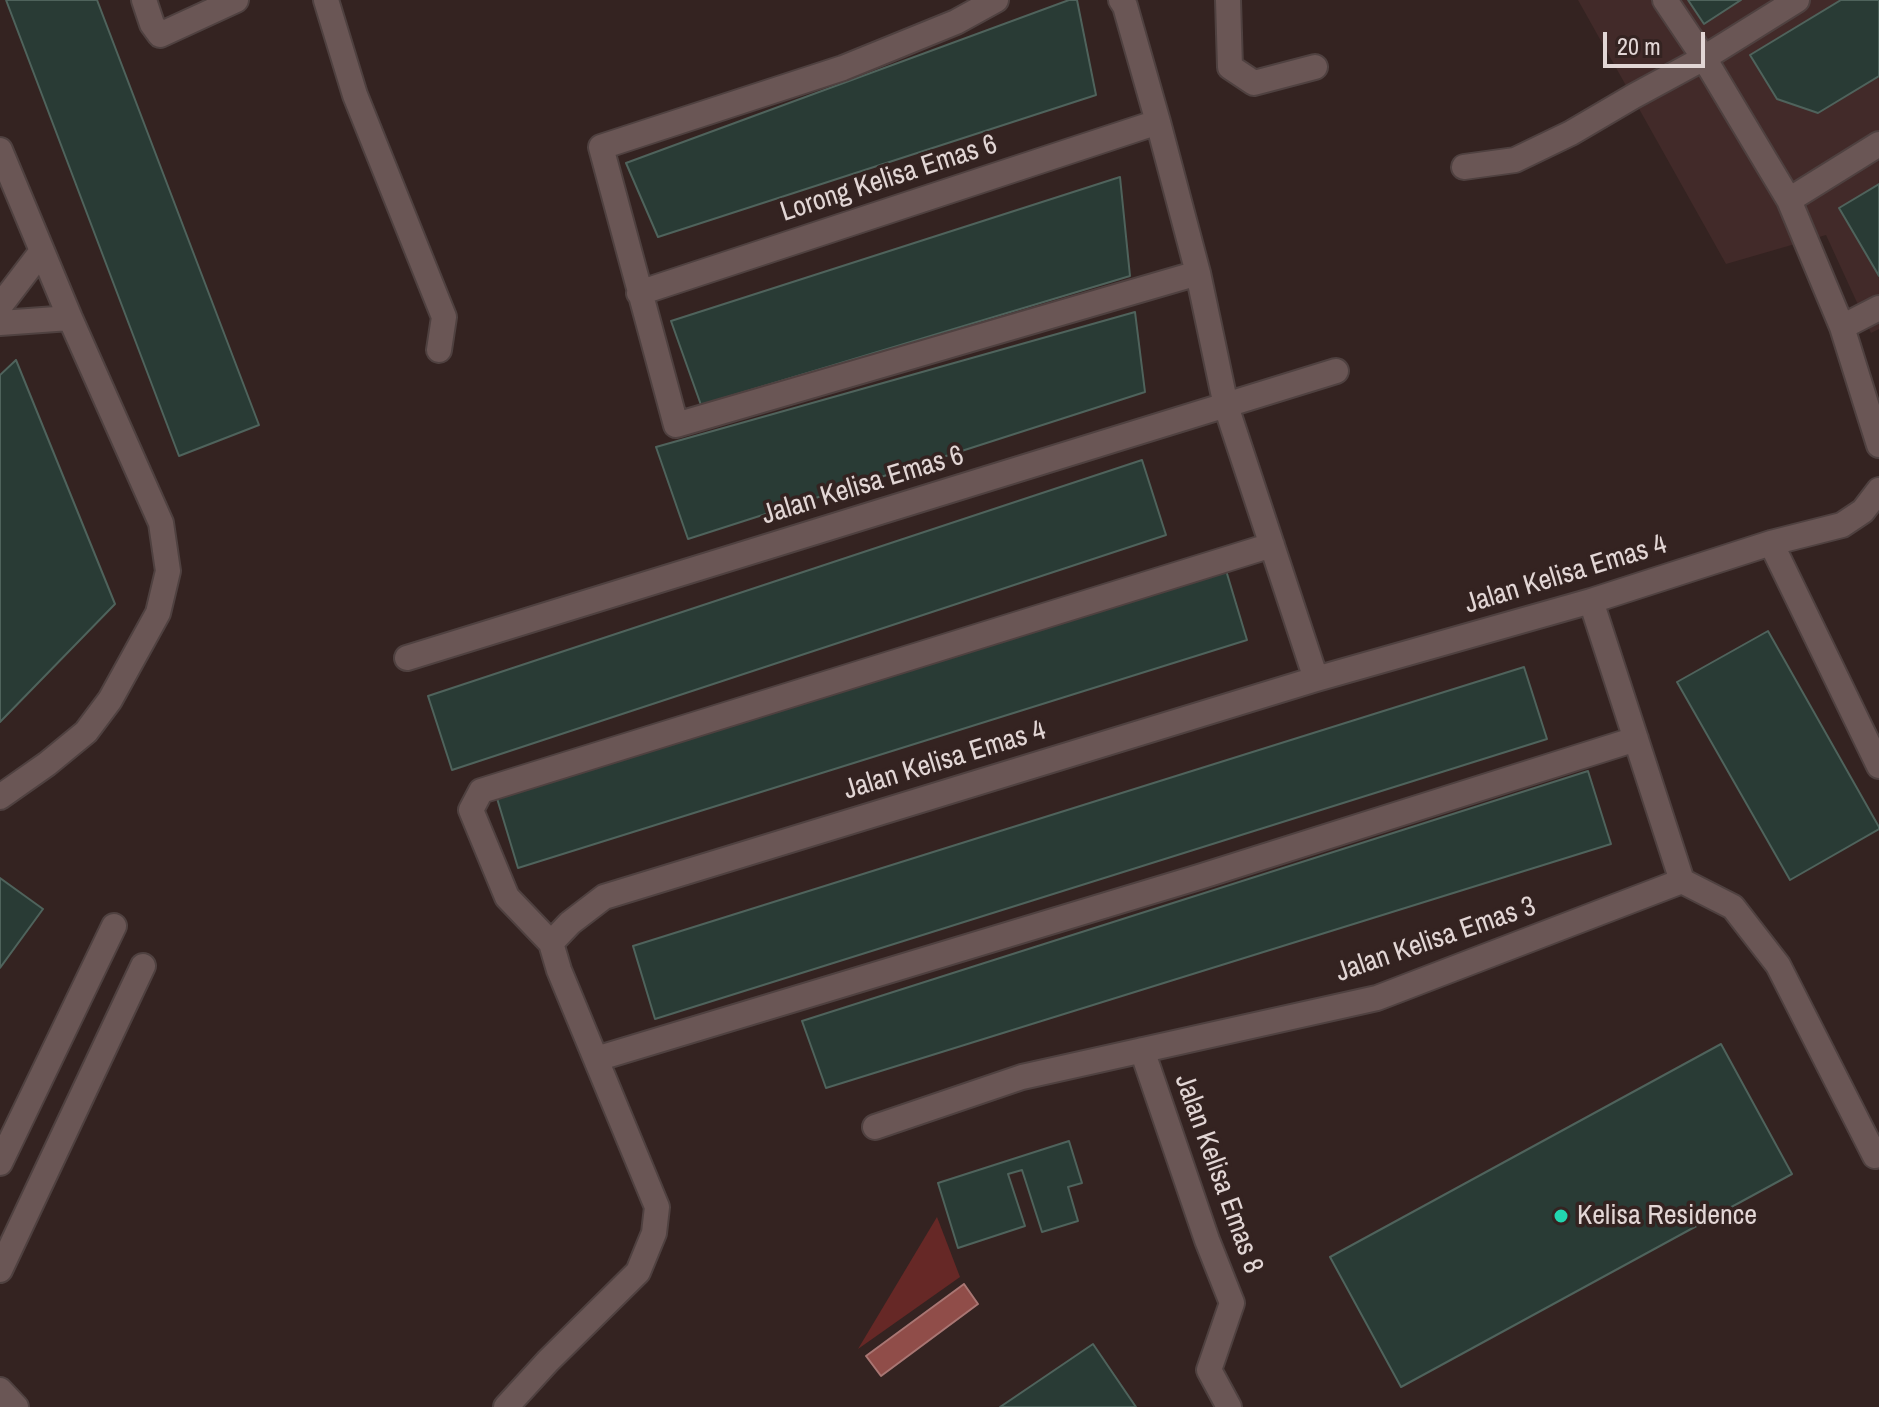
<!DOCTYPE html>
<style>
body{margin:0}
#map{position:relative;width:1879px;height:1407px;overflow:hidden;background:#342321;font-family:"Archivo Narrow",sans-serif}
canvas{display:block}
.scale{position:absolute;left:1603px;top:32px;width:102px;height:36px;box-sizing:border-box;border:4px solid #e2d6d5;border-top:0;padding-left:10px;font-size:24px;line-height:28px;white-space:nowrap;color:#e2d6d5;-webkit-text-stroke:6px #342321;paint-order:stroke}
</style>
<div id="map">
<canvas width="1879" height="1407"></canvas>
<div class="scale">20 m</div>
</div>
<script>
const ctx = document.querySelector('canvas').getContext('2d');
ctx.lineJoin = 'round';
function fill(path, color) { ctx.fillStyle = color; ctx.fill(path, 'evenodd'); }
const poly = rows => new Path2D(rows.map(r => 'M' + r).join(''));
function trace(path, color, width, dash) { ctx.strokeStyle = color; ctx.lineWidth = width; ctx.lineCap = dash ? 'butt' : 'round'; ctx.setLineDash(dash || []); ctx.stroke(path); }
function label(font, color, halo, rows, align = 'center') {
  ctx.font = font + ' "Archivo Narrow",sans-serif'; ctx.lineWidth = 7; ctx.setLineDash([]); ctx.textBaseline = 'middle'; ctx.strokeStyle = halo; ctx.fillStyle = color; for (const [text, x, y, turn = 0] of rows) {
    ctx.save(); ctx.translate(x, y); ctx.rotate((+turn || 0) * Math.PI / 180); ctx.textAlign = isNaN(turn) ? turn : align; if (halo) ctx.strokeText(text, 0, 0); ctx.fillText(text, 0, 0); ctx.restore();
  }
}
const built = poly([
 [1578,0,1879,0,1879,329,1871,333,1826,235,1726,264]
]);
const green = poly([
 [937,1217,960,1277,858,1349]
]);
const water = poly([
 [964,1284,978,1304,881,1376,866,1356,964,1284]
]);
const building = poly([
 [6,0,97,0,259,425,179,456,6,0],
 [1069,0,1077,0,1096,95,658,237,626,163,1069,0],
 [1688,0,1741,0,1704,24,1688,0],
 [1841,0,1879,0,1879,76,1818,113,1777,99,1750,55,1841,0],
 [1120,177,1130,276,701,405,671,321,1120,177],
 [1879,184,1879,276,1839,208,1879,184],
 [1135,312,1145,392,688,539,656,447,1135,312],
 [16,360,115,604,0,722,0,375,16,360],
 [1142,460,1166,535,452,770,428,696,1142,460],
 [1225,567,1247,640,518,868,496,795,1225,567],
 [1768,631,1879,827,1879,829,1790,880,1677,682,1768,631],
 [1524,667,1547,739,655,1019,633,946,1524,667],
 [1588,771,1611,844,826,1088,802,1021,1588,771],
 [0,878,43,909,0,968,0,878],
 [1721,1044,1792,1174,1401,1387,1330,1257,1721,1044],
 [1069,1141,1082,1183,1068,1187,1078,1221,1042,1232,1022,1170,1008,1174,1025,1226,958,1248,938,1183,1069,1141],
 [1093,1344,1136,1407,1000,1407,1093,1344]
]);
const minor = poly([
 [144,0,152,24,160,35,236,0],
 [326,0,355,95,444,317,439,350],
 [996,0,956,22,843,68,601,147,676,425,1198,273],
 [1121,0,1125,6,1158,122,1198,273,1226,406,1316,679],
 [1228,0,1230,67,1254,83,1315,67],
 [1665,0,1704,58,1789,200,1842,327,1879,445],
 [0,150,70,318,161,523,168,571,158,613,110,700,86,732,47,764,0,797],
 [1464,167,1515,160,1571,133,1634,96,1704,58,1797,0],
 [1789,200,1879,144],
 [639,293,1158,122],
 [0,306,42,251],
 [0,323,70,318],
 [1842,327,1879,308],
 [1771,543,1879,766],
 [1591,601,1682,881],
 [407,658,1336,371],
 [1682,881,1733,907,1778,965,1875,1156],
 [551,943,570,923,604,897,1316,679,1591,601,1771,543,1842,525,1863,511,1879,490],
 [1142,1050,1207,1240,1232,1303,1209,1370,1229,1407],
 [596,1059,1199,877,1636,739],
 [875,1127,1022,1077,1377,998,1682,881],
 [0,1163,114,926],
 [0,1270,143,966],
 [0,1390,16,1407],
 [506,1407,548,1361,638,1272,654,1233,657,1207,559,970,551,943,507,897,471,810,481,791,1272,545]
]);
const markers = [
 [1561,1216,8,"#22d5af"]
];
const streetNames = [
 ["Lorong Kelisa Emas 6",889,179,-18],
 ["Jalan Kelisa Emas 6",863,486,-17],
 ["Jalan Kelisa Emas 4",1566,575,-17],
 ["Jalan Kelisa Emas 4",945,761,-17],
 ["Jalan Kelisa Emas 3",1436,940,-19],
 ["Jalan Kelisa Emas 8",1218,1174,70]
];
const poiNames = [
 ["Kelisa Residence",1577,1216]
];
fill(built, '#422a29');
fill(green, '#662826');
fill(water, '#904d49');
trace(water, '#a97673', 2);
fill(building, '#293b35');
trace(building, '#4f635c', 2);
trace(minor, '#4f4140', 28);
trace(minor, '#6a5655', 24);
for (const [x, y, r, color] of markers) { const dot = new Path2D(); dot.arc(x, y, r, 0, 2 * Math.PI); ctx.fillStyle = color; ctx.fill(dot); trace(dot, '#342321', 3); }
label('28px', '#e2d6d5', '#342321', streetNames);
label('28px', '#e2d6d5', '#342321', poiNames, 'left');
</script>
